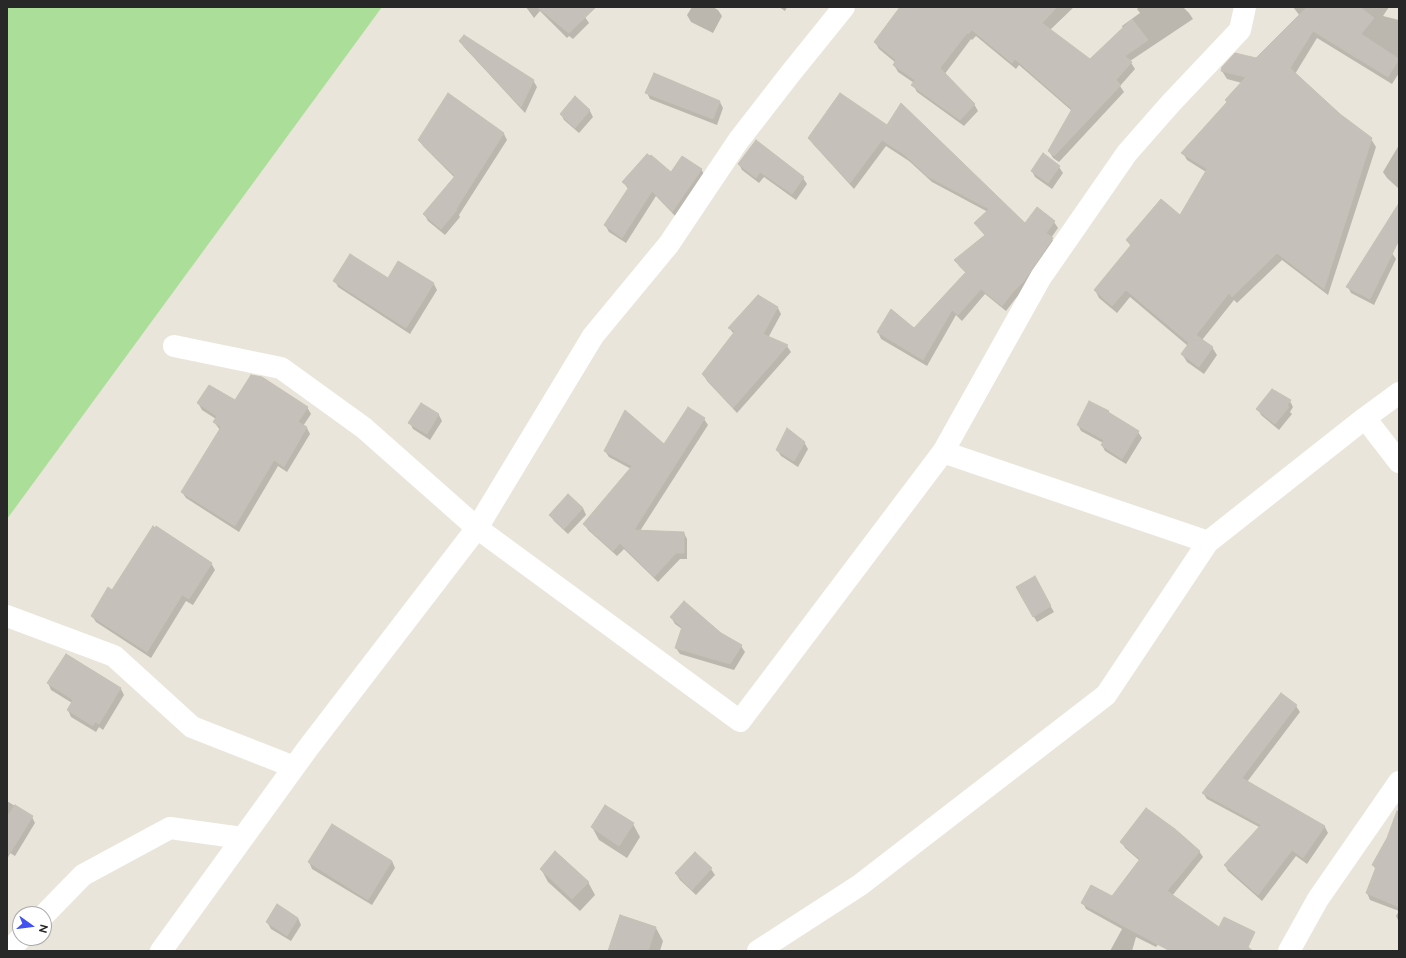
<!DOCTYPE html>
<style>
body{margin:0}
#map{position:relative;width:1406px;height:958px;overflow:hidden;background:#eae5da;font-family:Raleway,sans-serif}
canvas{display:block}
.frame{position:absolute;inset:0;border:8px solid #282828;pointer-events:none}
.north{position:absolute;left:12px;top:906px;width:40px;height:40px;box-sizing:border-box;background:#fff;border:1px solid #a9a9a9;border-radius:50%;rotate:104deg;font-size:11px;font-weight:700;line-height:16px;text-align:center;color:#282828}
.north::after{content:'';display:block;margin:auto;width:14px;height:18px;background:#4152f0;clip-path:polygon(50% 0,100% 100%,50% 72%,0 100%)}
</style>
<div id="map">
<canvas width="1406" height="958"></canvas>
<div class="frame"></div>
<div class="north">N</div>
</div>
<script>
const ctx = document.querySelector('canvas').getContext('2d');
ctx.lineJoin = 'round';
function fill(path, color) { ctx.fillStyle = color; ctx.fill(path, 'evenodd'); }
const poly = rows => new Path2D(rows.map(r => 'M' + r).join(''));
function trace(path, color, width, dash) { ctx.strokeStyle = color; ctx.lineWidth = width; ctx.lineCap = dash ? 'butt' : 'round'; ctx.setLineDash(dash || []); ctx.stroke(path); }
const green = poly([
 [7,7,382,7,7,519]
]);
const shadow = poly([
 [526,7,576,7,585,17,589,23,573,39,569,36,567,38,540,11,534,18],
 [692,7,713,7,718,10,722,16,713,33,691,22,687,15],
 [779,7,787,7,785,11],
 [901,7,1074,7,1050,30,1090,60,1123,29,1122,26,1140,13,1137,9,1139,7,1183,7,1189,13,1193,19,1130,61,1135,69,1120,86,1124,92,1059,162,1053,158,1049,151,1072,111,1019,65,1016,69,976,36,972,40,971,39,944,75,974,104,978,111,964,126,917,92,913,85,914,83,898,72,894,65,896,63,879,49,875,42],
 [1293,7,1389,7,1383,16,1399,20,1399,73,1392,84,1317,38,1295,74,1339,115,1371,139,1376,147,1328,295,1282,260,1237,303,1234,300,1202,340,1212,347,1217,355,1204,374,1187,362,1182,354,1188,346,1130,297,1117,313,1099,298,1095,290,1131,247,1127,240,1180,216,1206,172,1187,160,1183,153,1228,102,1242,83,1227,79,1222,71,1256,59,1300,16],
 [460,41,533,80,537,87,525,113,464,47],
 [647,93,720,102,723,108,717,125,650,99],
 [840,94,1025,225,1054,222,1058,228,1051,238,1056,245,1028,287,1016,298,1006,311,985,294,962,321,956,315,927,366,881,339,878,332,915,329,966,273,959,266,955,260,985,236,976,223,988,212,932,182,909,161,886,146,854,189,813,144,810,138],
 [449,95,504,134,507,140,459,215,460,217,445,235,428,221,424,214,455,178,423,146,419,140],
 [575,98,590,111,593,117,579,133,564,120,561,114],
 [1399,145,1399,189,1387,178,1383,172],
 [1043,155,1059,167,1063,173,1052,189,1035,177,1032,171],
 [739,164,803,178,807,184,796,200,764,177,759,183,742,170],
 [701,169,705,176,676,217,656,196,626,243,609,232,605,225,629,190,623,182],
 [1392,253,1396,259,1374,305,1351,293,1348,287],
 [399,262,434,284,437,290,410,334,338,287,335,281,388,279],
 [758,297,778,308,781,314,768,338,787,346,791,352,737,413,707,381,704,375,734,334,729,328],
 [1290,401,1293,407,1290,412,1292,414,1279,430,1261,415,1258,409],
 [235,402,307,407,311,414,303,426,307,428,310,434,287,472,278,466,239,532,186,498,182,492,220,430,214,422,216,419,202,410,198,403],
 [421,404,439,415,442,421,430,440,413,429,410,423],
 [1108,412,1109,414,1138,432,1142,438,1126,464,1105,451,1102,445,1103,443,1081,431,1078,425],
 [704,419,708,425,640,531,684,533,687,539,687,559,680,559,658,582,624,549,617,556,588,530,585,524,631,469,609,457,605,451,664,445],
 [804,442,808,449,798,467,781,456,777,450],
 [568,495,583,508,586,515,568,534,554,521,550,515],
 [211,563,215,570,193,605,186,601,151,658,96,622,92,616,112,591],
 [1034,577,1054,612,1037,622,1017,588],
 [671,617,720,633,741,646,745,652,734,670,680,654,676,648,682,629,675,624],
 [67,655,121,689,124,695,103,730,99,727,96,732,71,717,68,710,72,703,51,690,48,683],
 [1296,706,1300,712,1247,782,1325,827,1328,833,1307,864,1296,856,1262,901,1228,871,1225,865,1259,827,1207,799,1203,793],
 [7,801,32,817,35,823,15,856,10,853,10,854,7,853],
 [633,824,640,837,627,858,599,840,592,827],
 [1122,842,1199,851,1203,857,1172,896,1200,932,1140,861,1125,848],
 [1399,844,1399,911,1370,900,1367,893,1376,870,1373,865],
 [695,854,711,869,715,875,696,895,680,880,676,874],
 [392,861,395,868,372,905,312,869,309,862],
 [541,869,588,882,595,895,580,911,548,882],
 [1083,903,1162,939,1156,947,1136,937,1132,951,1110,951,1122,929,1086,909],
 [1399,911,1399,922,1396,916],
 [298,918,301,925,291,941,271,929,267,922],
 [656,928,663,941,660,951,609,951]
]);
const building = poly([
 [537,7,596,7,569,33,537,7],
 [900,7,1057,7,1042,23,1090,59,1132,19,1148,40,1125,56,1132,62,1116,80,1121,85,1054,156,1048,151,1072,109,1015,59,1012,63,972,30,968,34,967,33,940,68,975,104,960,120,911,85,915,80,893,65,896,60,874,42,900,7],
 [1307,7,1360,7,1374,18,1361,34,1399,59,1388,77,1313,31,1290,68,1340,114,1372,138,1324,289,1277,253,1232,297,1229,293,1196,335,1213,347,1199,367,1181,354,1189,343,1126,290,1112,306,1094,290,1131,245,1126,240,1161,199,1180,215,1207,169,1181,153,1227,102,1225,100,1246,77,1221,71,1222,67,1235,53,1256,58,1307,7],
 [464,35,534,80,521,107,459,41,464,35],
 [654,73,720,101,713,119,645,93,654,73],
 [448,93,504,133,456,209,457,210,441,229,423,214,455,176,418,140,448,93],
 [840,93,887,125,901,103,1025,223,1037,207,1055,221,1046,233,1053,238,1024,281,1013,292,1002,306,981,289,958,315,952,310,923,360,877,332,891,309,914,328,965,273,966,272,954,260,985,235,974,223,989,209,927,176,905,155,882,140,850,183,808,138,840,93],
 [575,96,590,110,575,128,560,114,575,96],
 [756,140,804,177,792,194,760,172,756,178,738,164,756,140],
 [1043,153,1060,166,1048,183,1031,171,1043,153],
 [647,154,650,156,651,155,671,172,682,156,702,169,672,212,652,191,622,238,604,225,629,187,622,182,647,154],
 [1399,203,1399,240,1370,299,1346,287,1399,203],
 [350,254,388,278,398,261,434,283,406,328,333,281,350,254],
 [758,295,778,307,763,334,788,345,733,408,702,374,735,331,728,328,758,295],
 [251,375,262,377,308,407,298,422,307,427,284,467,274,460,235,526,181,492,221,427,213,422,217,416,197,403,209,385,235,400,251,375],
 [1272,389,1291,400,1287,406,1289,407,1275,424,1256,409,1272,389],
 [1089,401,1109,411,1108,412,1139,431,1122,459,1101,445,1104,440,1077,425,1089,401],
 [421,403,439,414,427,434,408,423,421,403],
 [688,407,705,418,634,530,684,532,684,553,676,553,654,577,620,543,613,551,583,524,632,466,604,451,625,410,664,444,688,407],
 [787,428,805,442,794,461,776,450,787,428],
 [568,494,583,508,564,529,549,515,568,494],
 [153,526,155,528,156,526,212,563,189,599,182,595,147,652,91,616,108,587,112,590,153,526],
 [1035,576,1051,606,1033,617,1016,587,1035,576],
 [684,601,721,633,742,645,730,664,675,648,682,627,670,617,684,601],
 [66,654,121,688,99,724,95,722,93,726,67,710,73,700,47,683,66,654],
 [1281,693,1297,705,1242,778,1325,826,1303,858,1292,850,1258,895,1224,865,1261,825,1202,793,1281,693],
 [15,805,33,816,7,858,7,817,15,805],
 [605,805,634,823,619,846,591,827,605,805],
 [1146,808,1175,829,1200,851,1167,891,1219,927,1224,917,1255,932,1248,947,1253,951,1170,951,1081,903,1091,885,1112,896,1140,859,1120,842,1146,808],
 [1397,811,1399,812,1399,907,1366,893,1376,867,1372,865,1387,838,1397,811],
 [332,824,392,861,368,900,308,862,332,824],
 [555,851,589,882,572,899,540,869,555,851],
 [695,852,712,868,692,890,675,873,695,852],
 [277,904,298,918,287,936,266,922,277,904],
 [620,915,656,927,648,951,608,951,620,915]
]);
const minor = poly([
 [174,346,281,368,364,428,477,528,740,721,943,452,1041,277,1127,153,1171,103,1240,30,1245,7],
 [1365,418,1399,462],
 [943,452,1208,542],
 [7,616,114,656,192,727,294,767],
 [44,915,83,875,170,828,242,838],
 [12,951,15,944,21,938],
 [161,951,308,748,477,528,593,336,669,244,738,141,790,74,844,7],
 [758,951,860,885,1106,695,1208,542,1365,418,1399,393],
 [1289,951,1318,899,1399,782]
]);
fill(green, '#aade99');
fill(shadow, '#0003');
fill(building, '#c5c1ba');
trace(building, '#c5c0b4', 1);
trace(minor, '#fff', 22);
</script>
